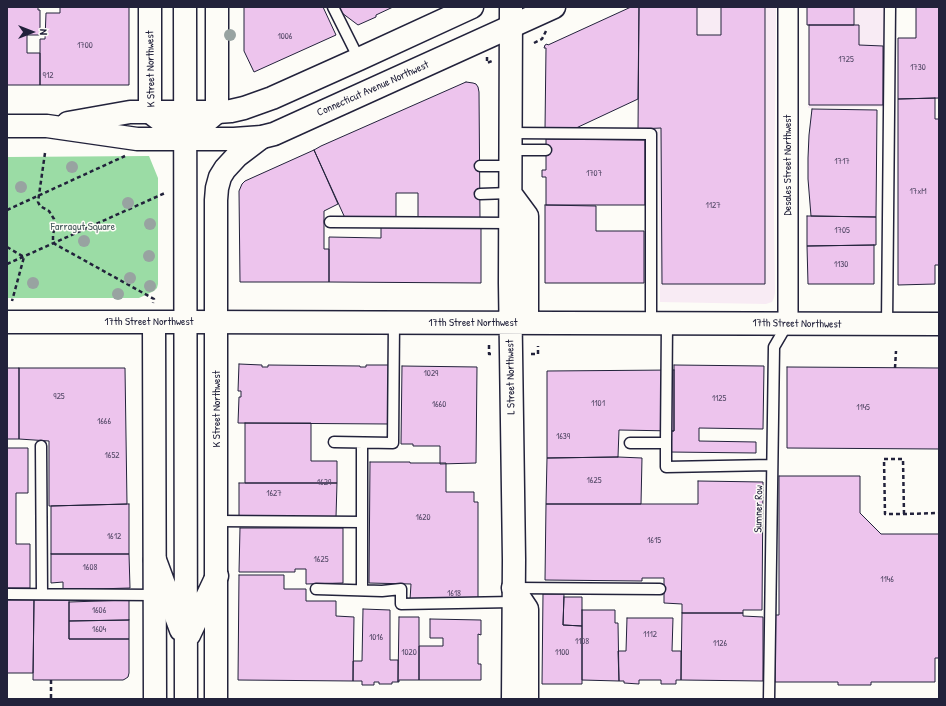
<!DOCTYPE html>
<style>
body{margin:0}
#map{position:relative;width:946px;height:706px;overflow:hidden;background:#fdfcf7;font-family:"Patrick Hand",sans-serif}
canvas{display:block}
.frame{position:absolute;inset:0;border:8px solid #22223b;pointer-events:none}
.north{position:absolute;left:12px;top:12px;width:40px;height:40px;-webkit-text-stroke:3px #fdfcf7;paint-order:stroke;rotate:90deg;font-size:11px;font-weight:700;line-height:16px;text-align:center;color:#22223b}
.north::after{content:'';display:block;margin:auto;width:14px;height:18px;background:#22223b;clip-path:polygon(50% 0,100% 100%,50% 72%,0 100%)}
</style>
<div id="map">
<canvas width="946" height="706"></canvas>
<div class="frame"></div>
<div class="north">N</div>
</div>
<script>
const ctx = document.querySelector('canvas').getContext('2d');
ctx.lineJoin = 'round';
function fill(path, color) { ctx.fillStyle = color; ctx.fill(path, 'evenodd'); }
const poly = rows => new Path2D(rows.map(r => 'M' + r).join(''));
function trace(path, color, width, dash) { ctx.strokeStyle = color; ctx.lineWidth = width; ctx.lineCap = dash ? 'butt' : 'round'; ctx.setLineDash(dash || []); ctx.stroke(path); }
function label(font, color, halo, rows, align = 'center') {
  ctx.font = font + ' "Patrick Hand",sans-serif'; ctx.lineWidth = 3; ctx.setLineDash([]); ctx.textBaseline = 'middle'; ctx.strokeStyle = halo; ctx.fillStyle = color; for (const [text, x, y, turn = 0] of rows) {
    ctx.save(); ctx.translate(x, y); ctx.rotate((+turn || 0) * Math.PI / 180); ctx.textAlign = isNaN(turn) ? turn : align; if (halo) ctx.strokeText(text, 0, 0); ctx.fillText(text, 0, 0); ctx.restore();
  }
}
const built = poly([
 [639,7,776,7,774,215,775,293,774,298,772,302,766,304,660,302,658,131,638,132],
 [809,7,894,7,895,107,808,108]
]);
const green = poly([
 [149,156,158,178,158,284,157,288,154,291,139,298,7,298,7,157]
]);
const building = poly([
 [7,7,38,7,38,10,40,10,40,35,27,35,27,53,40,53,40,85,7,85,7,7],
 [60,7,129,7,129,85,40,85,40,39,45,39,46,13,60,13,60,7],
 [244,7,323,7,336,35,254,72,244,51,244,7],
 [339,7,393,7,376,15,376,17,358,25,342,13,339,7],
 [631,7,639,7,638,99,574,129,545,129,546,48,544,48,545,45,547,44,548,45,631,7],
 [639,7,697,7,697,35,721,35,721,7,765,7,765,284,662,284,661,128,638,129,639,7],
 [807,7,883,7,854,7,854,25,807,25,807,7],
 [916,7,939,7,939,98,898,99,898,38,916,38,916,7],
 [809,25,859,25,859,45,883,46,883,105,809,105,809,25],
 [466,82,473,83,476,84,478,87,479,92,480,219,418,219,418,193,396,193,396,218,345,218,314,150,321,146,466,82],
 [935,98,935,119,939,119,939,265,935,265,935,284,898,285,898,99,935,98],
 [812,109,877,110,876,217,811,216,808,179,808,158,809,135,812,109],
 [546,139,645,140,645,205,546,205,546,177,542,177,542,170,546,170,546,139],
 [314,150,338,204,324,211,324,249,329,249,329,282,240,282,239,191,242,184,245,181,314,150],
 [545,205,596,206,596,231,644,231,644,283,545,283,545,205],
 [807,216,876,217,876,245,807,246,807,216],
 [381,226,481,226,481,283,329,282,329,237,381,238,381,226],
 [874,245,874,284,808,284,807,246,874,245],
 [239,364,262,365,262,367,268,367,268,365,360,366,360,367,366,367,366,365,390,365,389,424,238,423,239,397,241,397,241,391,238,391,239,364],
 [674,365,764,366,763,429,699,428,699,441,756,442,756,453,669,452,670,431,674,431,674,365],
 [402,366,477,367,476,463,440,464,440,446,413,446,413,444,401,444,402,366],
 [787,367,939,368,939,449,787,448,787,367],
 [7,368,19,368,19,439,7,439,7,368],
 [19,368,125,368,127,504,49,506,49,441,19,439,19,368],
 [674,370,674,431,619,430,618,457,547,458,547,371,674,370],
 [245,423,311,423,311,461,337,461,337,483,245,483,245,423],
 [7,448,28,448,28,493,16,493,16,544,30,544,30,588,7,588,7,448],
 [618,457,642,458,641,504,546,504,547,458,618,457],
 [370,462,410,462,410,463,446,463,446,492,474,492,474,502,478,502,478,601,410,600,411,584,369,583,370,462],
 [779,476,860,476,860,513,881,534,939,534,939,658,935,658,935,682,871,682,871,685,838,685,838,682,775,682,775,615,779,615,779,476],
 [698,481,763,482,762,610,743,610,743,613,682,613,682,604,664,603,664,578,642,578,642,581,545,580,546,504,698,504,698,481],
 [239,483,337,483,336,517,239,516,239,483],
 [129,504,129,554,51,554,51,506,129,504],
 [240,528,343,528,343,583,306,584,306,569,295,569,295,572,239,572,240,528],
 [51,554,129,554,130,588,63,590,63,582,51,583,51,554],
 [239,575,284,575,284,589,306,589,306,601,336,601,336,616,354,617,353,681,238,680,239,575],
 [543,594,564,594,563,625,582,626,582,684,542,684,543,594],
 [564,597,582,597,582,626,563,625,564,597],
 [7,600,34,600,33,673,7,673,7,600],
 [34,600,69,600,69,639,129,639,129,673,128,677,125,679,123,680,33,680,34,600],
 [129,600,129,620,69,621,69,602,129,600],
 [363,609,390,610,390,660,398,660,398,682,392,682,392,684,379,684,379,682,374,682,374,685,362,685,362,681,353,681,353,661,362,661,363,609],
 [582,610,615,610,615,623,618,623,619,681,582,680,582,610],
 [682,613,743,613,743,616,763,617,763,681,681,680,682,613],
 [399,617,419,617,419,680,399,680,399,682,398,682,399,617],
 [627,618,673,618,672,651,681,651,681,680,676,680,676,684,661,684,661,680,639,680,639,684,624,683,624,681,619,681,618,651,626,651,627,618],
 [430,619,481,620,481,635,478,634,478,664,481,664,481,680,419,680,419,646,443,646,443,638,430,638,430,619],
 [129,620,129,639,69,639,69,621,129,620]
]);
const path = poly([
 [534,43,542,39,546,31],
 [487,57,487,63,492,61],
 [45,153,38,202,40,206,49,211,54,219,55,225,53,235,53,243,154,299,153,303],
 [7,210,125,156],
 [7,247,24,257,12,301],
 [7,264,165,193],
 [489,345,489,354,493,354],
 [531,354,538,354,538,346],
 [895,368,896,351],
 [904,514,903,459,884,459,885,514,904,514,939,513],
 [51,680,51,699]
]);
const service = poly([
 [333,7,359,59],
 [511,133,651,134,651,323],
 [510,150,546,150],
 [480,166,510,166],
 [480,194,510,193],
 [330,222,510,223],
 [887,324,890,7],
 [334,442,393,443,394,322],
 [362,443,362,590],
 [630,443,666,443,666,467,772,465],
 [666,443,667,323],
 [41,446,42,594],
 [217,521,362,522],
 [514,588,660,589],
 [316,589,382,591,401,589,401,604,513,602],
 [7,594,155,595],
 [769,699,774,347,788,323]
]);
const minor = poly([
 [788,323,788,7]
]);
const tertiary = poly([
 [150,7,150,112,185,139,217,112,217,7],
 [7,322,185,322],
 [154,322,155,699],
 [216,699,216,200,217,188,220,177,225,169,237,156,262,137]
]);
const secondary = poly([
 [511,7,510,283,514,560,513,699],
 [510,193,527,216,527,323],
 [185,322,939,324]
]);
const primary = poly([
 [68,123,130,112,217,112,231,111,244,108,272,98,359,59,472,7],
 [7,126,47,126,137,139,234,139,262,137,274,134,554,7],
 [513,588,527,609,527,699]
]);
const trunk = poly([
 [185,7,186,699],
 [155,560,181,630],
 [189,635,217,576]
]);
const trees = [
 [230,35],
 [72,167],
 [21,187],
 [128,203],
 [150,224],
 [84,241],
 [149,256],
 [130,278],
 [33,283],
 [150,286],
 [118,294]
];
const numberNames = [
 ["1006",285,37],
 ["1700",85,46],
 ["1725",846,60],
 ["1730",918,68],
 ["912",48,76],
 ["1717",842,162],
 ["1707",594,174],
 ["17xM",918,192],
 ["1127",713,206],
 ["1705",842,231],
 ["1130",841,265],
 ["1029",431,374],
 ["925",59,397],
 ["1125",719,399],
 ["1101",598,404],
 ["1660",439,405],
 ["1145",863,408],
 ["1666",104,422],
 ["1639",563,437],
 ["1652",112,456],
 ["1625",594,481],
 ["1629",324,483],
 ["1627",274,494],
 ["1620",423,518],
 ["1612",114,537],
 ["1615",654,541],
 ["1625",321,560],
 ["1608",90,568],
 ["1146",887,580],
 ["1618",454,594],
 ["1606",99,611],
 ["1604",99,630],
 ["1112",650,635],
 ["1016",376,638],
 ["1108",582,642],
 ["1126",720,644],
 ["1020",409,653],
 ["1100",562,653]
];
const streetNames = [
 ["K Street Northwest",151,69,-91],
 ["Connecticut Avenue Northwest",373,89,-24],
 ["Desales Street Northwest",788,165,-90],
 ["17th Street Northwest",149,322],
 ["17th Street Northwest",473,323],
 ["17th Street Northwest",797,324,1],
 ["L Street Northwest",511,377,-91],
 ["K Street Northwest",217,409,-90],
 ["Sumner Row",759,509,-89]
];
const parkNames = [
 ["Farragut Square",83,227]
];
fill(built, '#f8ebf4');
fill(green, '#9bdca5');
fill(building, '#edc4ed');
trace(building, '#22223b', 1);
trace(service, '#22223b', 13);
trace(minor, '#22223b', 22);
trace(tertiary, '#22223b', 25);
trace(secondary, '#22223b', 25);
trace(primary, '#22223b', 25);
trace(trunk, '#22223b', 25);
trace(path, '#22223b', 2.5, [4, 3]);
trace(service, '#fdfcf7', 10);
trace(minor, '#fdfcf7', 19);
trace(tertiary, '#fdfcf7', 22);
trace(secondary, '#fdfcf7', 22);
trace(primary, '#fdfcf7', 22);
trace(trunk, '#fdfcf7', 22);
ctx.fillStyle = '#98a3a1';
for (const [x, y] of trees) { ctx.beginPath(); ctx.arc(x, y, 6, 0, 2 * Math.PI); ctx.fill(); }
label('9px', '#554a68', null, numberNames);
label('11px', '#22223b', '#fdfcf7', streetNames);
label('11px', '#465a5b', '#fdfcf7', parkNames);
</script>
